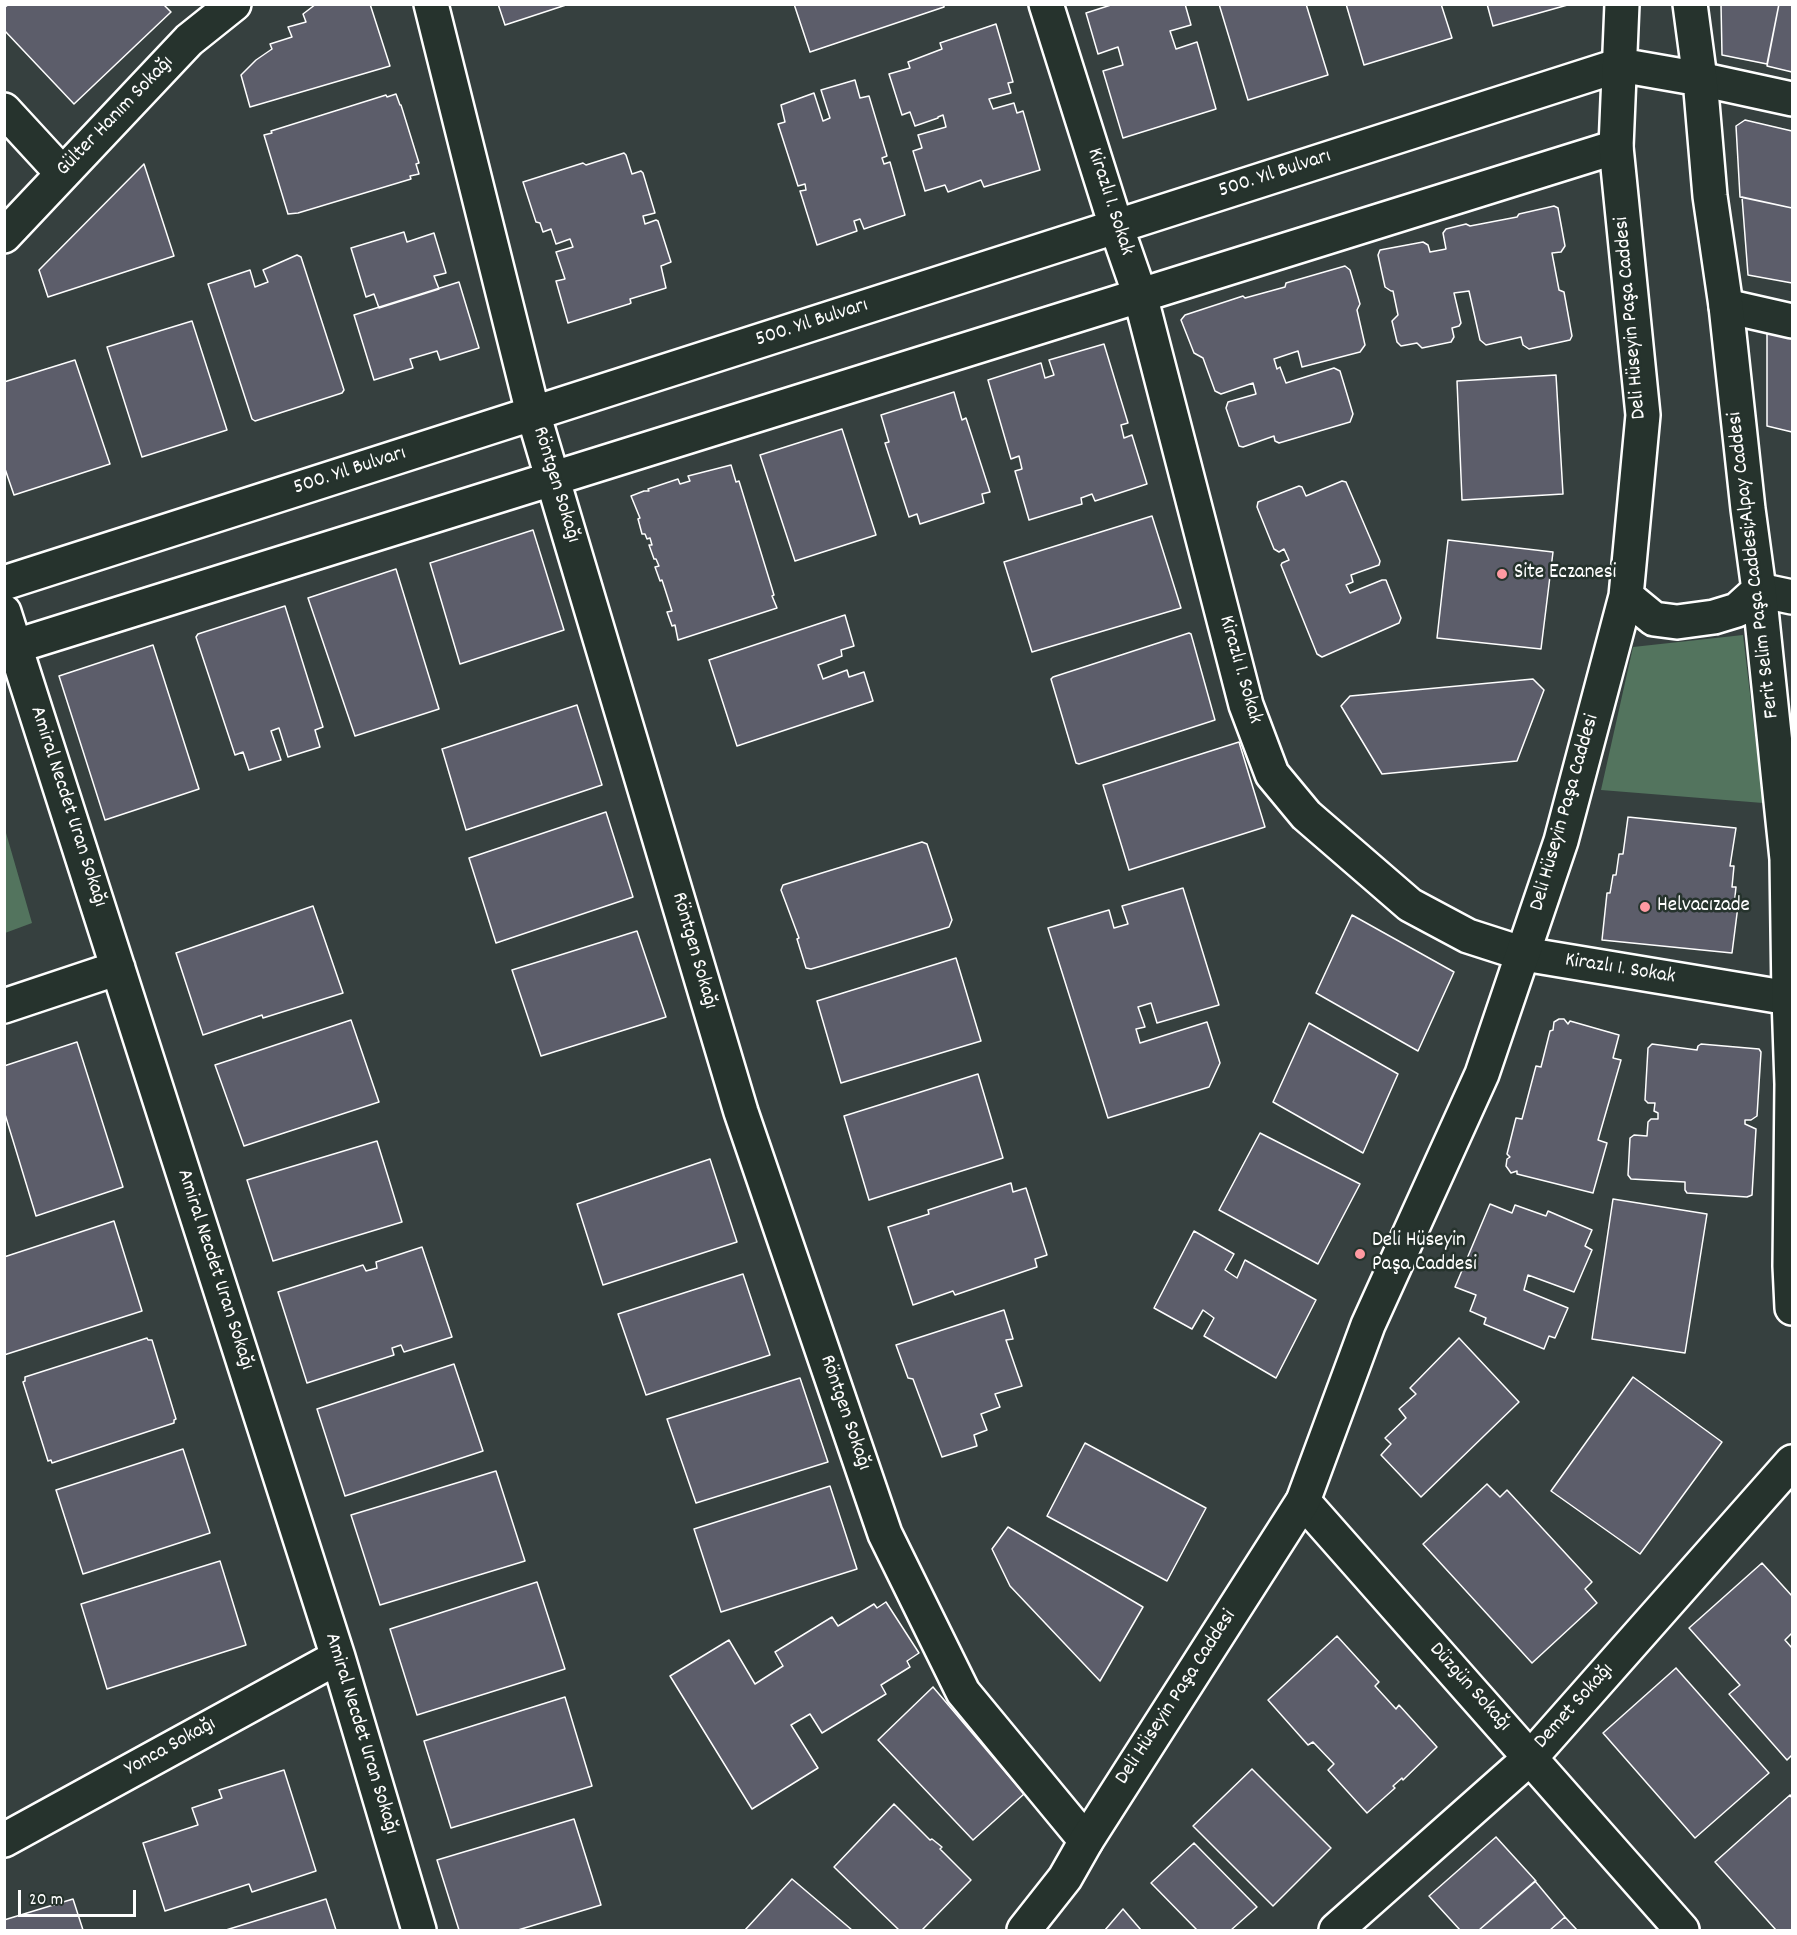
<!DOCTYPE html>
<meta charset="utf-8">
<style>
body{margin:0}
#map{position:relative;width:1797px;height:1935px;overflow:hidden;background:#36403f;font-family:Dekko,sans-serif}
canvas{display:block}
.frame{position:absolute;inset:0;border:6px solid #fff;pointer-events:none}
.scale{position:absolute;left:18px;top:1890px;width:118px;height:27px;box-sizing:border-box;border:3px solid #fff;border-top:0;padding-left:8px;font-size:18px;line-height:21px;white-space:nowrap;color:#fff;-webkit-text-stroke:4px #26332d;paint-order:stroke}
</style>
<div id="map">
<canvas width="1797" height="1935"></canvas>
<div class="frame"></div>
<div class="scale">20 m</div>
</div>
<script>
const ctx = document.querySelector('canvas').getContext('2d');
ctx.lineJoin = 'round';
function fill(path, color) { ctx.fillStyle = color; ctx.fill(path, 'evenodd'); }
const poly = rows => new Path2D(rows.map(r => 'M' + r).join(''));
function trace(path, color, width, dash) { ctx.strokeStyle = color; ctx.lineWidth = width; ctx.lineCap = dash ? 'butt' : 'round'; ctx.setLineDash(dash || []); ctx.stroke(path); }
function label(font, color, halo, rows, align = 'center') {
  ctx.font = font + ' Dekko,sans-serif'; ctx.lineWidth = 5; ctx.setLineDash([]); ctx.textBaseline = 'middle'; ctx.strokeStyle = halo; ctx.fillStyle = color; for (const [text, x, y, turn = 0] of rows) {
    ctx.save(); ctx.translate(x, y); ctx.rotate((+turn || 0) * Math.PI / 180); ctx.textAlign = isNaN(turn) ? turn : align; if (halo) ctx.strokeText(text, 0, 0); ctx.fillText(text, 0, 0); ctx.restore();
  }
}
const green = poly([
 [1743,635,1763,803,1601,790,1633,647],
 [4,826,32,923,5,933,4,933]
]);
const building = poly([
 [9,4,163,4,171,12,74,104,4,30,4,8,9,4],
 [316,4,370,4,390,66,250,107,241,75,256,60,272,49,270,44,292,37,288,27,306,22,303,14,316,4],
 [498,4,569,4,505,25,498,4],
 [794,4,944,4,944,7,810,52,794,4],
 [1114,4,1185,4,1191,25,1170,31,1176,49,1197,42,1216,109,1123,138,1103,71,1123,65,1118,47,1098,54,1086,13,1114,4],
 [1219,4,1306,4,1328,75,1248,100,1219,4],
 [1346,4,1441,4,1452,38,1364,65,1346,4],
 [1487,4,1571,4,1493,26,1487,4],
 [1721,4,1779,4,1767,64,1722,55,1721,4],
 [1779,4,1792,4,1792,72,1767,66,1779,4],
 [996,24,1013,82,1008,83,1011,93,989,99,993,109,1014,103,1017,113,1023,111,1040,170,984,187,981,180,948,192,945,185,925,191,913,151,922,148,918,135,946,127,943,115,938,117,938,118,915,126,910,112,902,115,889,74,910,68,908,62,942,49,940,43,996,24],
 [855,80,860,98,869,96,887,156,882,158,884,164,890,162,905,215,864,229,860,219,854,221,857,231,817,245,800,191,806,190,805,184,798,186,778,124,785,122,781,105,814,93,823,121,830,118,821,90,855,80],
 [396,94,400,105,401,105,419,163,416,164,419,174,410,176,411,179,298,213,288,214,264,135,272,133,271,131,386,95,387,97,396,94],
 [1745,120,1792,131,1792,208,1740,197,1736,126,1745,120],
 [624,153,626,155,632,174,641,171,643,173,655,213,643,216,645,224,656,220,658,221,671,262,661,266,666,288,630,299,631,303,629,304,568,323,556,281,565,279,556,252,573,247,570,239,556,244,551,229,543,232,540,223,536,222,523,182,583,163,586,165,624,153],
 [144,164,174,256,48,297,39,270,144,164],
 [1742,197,1792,208,1792,283,1748,275,1742,197],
 [1554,206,1558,208,1565,246,1561,252,1552,253,1559,290,1564,292,1572,336,1570,340,1529,349,1523,345,1521,337,1486,345,1480,340,1469,291,1454,293,1461,323,1459,326,1452,328,1454,337,1451,342,1422,348,1417,343,1401,346,1397,342,1392,321,1398,315,1393,291,1391,291,1385,287,1378,255,1380,250,1423,242,1428,245,1430,252,1446,249,1443,233,1446,229,1466,224,1470,226,1517,217,1519,214,1554,206],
 [404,232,407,242,434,233,446,273,434,276,439,289,379,308,374,294,366,297,351,248,404,232],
 [297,255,301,257,344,390,342,393,255,421,252,419,208,284,250,270,255,287,268,282,263,270,297,255],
 [1345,266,1350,270,1360,304,1357,310,1365,345,1360,352,1302,367,1298,351,1274,359,1277,369,1280,367,1286,383,1334,368,1340,371,1353,414,1350,422,1279,443,1275,441,1274,436,1243,447,1239,446,1226,408,1228,402,1256,394,1253,383,1221,394,1215,391,1203,358,1194,353,1181,320,1185,315,1243,296,1245,298,1285,287,1286,283,1345,266],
 [459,282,479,348,440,360,437,351,410,359,413,368,374,380,354,315,459,282],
 [192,321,227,430,142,457,107,347,192,321],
 [1767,330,1792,336,1792,432,1767,426,1767,330],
 [1104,344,1128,423,1121,425,1124,438,1132,435,1147,484,1095,501,1092,494,1081,498,1082,504,1029,520,1015,471,1022,469,1019,456,1011,459,988,380,1041,363,1045,378,1054,375,1049,360,1104,344],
 [75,360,110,464,14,495,4,466,4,382,75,360],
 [1556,375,1563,494,1462,500,1457,381,1556,375],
 [954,392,962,420,966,418,990,492,982,494,984,503,920,524,917,514,909,517,885,443,889,442,881,415,954,392],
 [842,429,876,535,795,561,760,455,842,429],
 [731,465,736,482,739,481,774,595,772,596,777,608,678,640,675,625,672,626,667,612,672,611,662,580,660,581,655,567,659,566,656,559,654,559,649,545,652,545,650,538,647,539,645,534,642,534,638,519,640,518,631,496,644,491,649,491,648,489,678,479,680,484,690,481,688,476,731,465],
 [1342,481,1346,482,1380,561,1379,565,1351,575,1353,582,1346,585,1350,593,1382,580,1386,580,1401,618,1399,623,1322,657,1317,654,1281,565,1282,563,1289,560,1284,549,1279,552,1274,549,1257,507,1258,502,1299,486,1302,487,1306,496,1342,481],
 [1152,516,1181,608,1032,652,1004,562,1152,516],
 [533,530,564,630,460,664,430,563,533,530],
 [1448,540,1553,552,1541,649,1437,638,1448,540],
 [396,569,439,709,355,736,308,598,396,569],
 [285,606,323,727,315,730,320,747,288,757,279,728,271,731,281,760,249,770,243,752,235,755,196,637,198,634,285,606],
 [845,615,854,646,841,650,842,656,818,665,823,679,847,670,849,677,864,672,873,701,737,746,709,660,845,615],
 [1189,633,1191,634,1215,720,1079,764,1076,763,1051,679,1053,677,1189,633],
 [153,645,199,789,105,820,59,676,153,645],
 [1533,679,1544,690,1517,761,1382,774,1341,706,1350,696,1533,679],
 [577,705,602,785,466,830,442,749,577,705],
 [1239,742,1265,827,1129,870,1103,785,1239,742],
 [606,812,633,897,496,943,469,858,606,812],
 [1628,817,1736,828,1730,866,1734,866,1732,887,1736,887,1734,906,1738,906,1732,953,1602,940,1607,893,1610,893,1613,875,1616,875,1619,854,1623,854,1628,817],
 [922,842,927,844,952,920,949,927,825,965,811,969,806,968,797,939,799,938,781,890,783,885,922,842],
 [1183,888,1219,1005,1157,1023,1151,1003,1138,1007,1145,1027,1136,1029,1140,1043,1207,1022,1220,1063,1209,1087,1108,1118,1048,928,1109,910,1114,928,1128,924,1122,906,1183,888],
 [313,906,343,993,263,1018,262,1015,203,1035,176,953,313,906],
 [1352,915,1454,972,1418,1051,1316,993,1352,915],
 [637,931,666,1017,541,1056,512,970,637,931],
 [956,958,981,1041,841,1083,817,1001,956,958],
 [1559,1019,1564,1019,1568,1024,1570,1021,1619,1035,1613,1058,1621,1060,1598,1140,1607,1143,1593,1193,1517,1174,1517,1171,1511,1173,1506,1166,1507,1159,1510,1157,1507,1154,1516,1118,1522,1119,1536,1066,1541,1067,1550,1031,1553,1030,1554,1022,1559,1019],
 [351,1020,379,1102,244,1146,215,1065,351,1020],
 [1309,1023,1398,1074,1363,1153,1273,1102,1309,1023],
 [77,1042,123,1187,36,1216,4,1111,4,1066,77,1042],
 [1652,1044,1697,1050,1698,1046,1701,1044,1759,1049,1761,1052,1757,1116,1751,1120,1745,1120,1745,1124,1756,1129,1752,1195,1747,1197,1687,1193,1685,1190,1685,1182,1631,1179,1628,1175,1630,1138,1634,1135,1647,1136,1648,1122,1651,1119,1658,1119,1658,1113,1654,1111,1655,1103,1648,1103,1645,1100,1648,1048,1652,1044],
 [978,1074,1003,1158,869,1200,844,1116,978,1074],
 [1260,1133,1360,1184,1318,1264,1219,1210,1260,1133],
 [377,1141,402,1222,273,1261,247,1180,377,1141],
 [710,1159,737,1242,603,1285,577,1204,710,1159],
 [1011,1183,1013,1192,1026,1188,1047,1255,1035,1259,1037,1267,955,1295,953,1291,913,1305,888,1227,929,1214,928,1210,1011,1183],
 [1613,1199,1707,1214,1685,1353,1592,1339,1613,1199],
 [1490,1204,1512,1213,1515,1205,1546,1216,1548,1211,1592,1230,1585,1246,1592,1250,1574,1292,1528,1275,1524,1290,1568,1308,1555,1338,1549,1336,1544,1349,1484,1324,1486,1318,1470,1311,1476,1295,1455,1287,1490,1204],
 [114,1221,142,1311,4,1355,4,1257,114,1221],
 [1194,1231,1234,1254,1225,1270,1237,1278,1245,1260,1316,1300,1276,1378,1204,1336,1214,1318,1203,1310,1192,1329,1154,1308,1194,1231],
 [422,1247,452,1337,404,1352,401,1345,392,1348,394,1355,307,1383,278,1292,363,1265,366,1271,377,1268,376,1262,422,1247],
 [743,1274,770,1355,646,1395,618,1314,743,1274],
 [1004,1310,1013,1339,1006,1340,1022,1386,995,1394,1000,1407,981,1414,987,1430,974,1435,977,1446,942,1457,913,1379,908,1378,896,1345,1004,1310],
 [147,1338,148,1340,152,1340,176,1419,174,1420,174,1423,52,1463,51,1460,48,1461,23,1382,25,1381,25,1377,147,1338],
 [1459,1338,1519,1402,1421,1497,1381,1455,1391,1444,1385,1438,1406,1418,1399,1409,1416,1394,1410,1388,1459,1338],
 [454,1364,483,1451,345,1496,317,1409,454,1364],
 [1633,1377,1722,1442,1640,1554,1551,1491,1633,1377],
 [800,1378,828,1462,696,1503,667,1419,800,1378],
 [1085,1443,1206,1508,1167,1581,1047,1516,1085,1443],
 [183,1449,210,1533,83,1574,56,1490,183,1449],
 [496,1471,525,1561,380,1605,351,1515,496,1471],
 [1487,1484,1500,1497,1507,1490,1592,1582,1585,1589,1597,1603,1532,1663,1423,1544,1487,1484],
 [830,1486,857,1569,721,1612,694,1529,830,1486],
 [1008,1527,1143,1607,1100,1681,1010,1586,992,1549,1008,1527],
 [220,1561,246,1645,107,1689,81,1604,220,1561],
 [1762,1563,1792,1596,1792,1633,1785,1640,1792,1648,1792,1755,1787,1760,1729,1694,1740,1685,1689,1628,1762,1563],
 [537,1582,565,1669,417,1715,390,1629,537,1582],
 [886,1602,919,1653,907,1661,910,1667,881,1685,886,1694,822,1733,810,1714,791,1725,818,1768,752,1809,670,1676,729,1640,755,1684,783,1666,775,1652,832,1617,838,1626,874,1604,877,1608,886,1602],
 [1337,1636,1379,1682,1375,1686,1396,1709,1399,1705,1437,1747,1403,1780,1402,1778,1393,1786,1395,1788,1367,1813,1328,1770,1334,1764,1313,1742,1308,1745,1268,1700,1337,1636],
 [1676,1668,1769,1773,1695,1838,1603,1733,1676,1668],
 [933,1687,1024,1794,973,1840,878,1740,933,1687],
 [565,1697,592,1786,451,1828,424,1741,565,1697],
 [1252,1769,1331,1848,1273,1906,1193,1826,1252,1769],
 [284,1770,316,1871,252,1892,249,1884,165,1911,143,1843,198,1825,192,1808,222,1798,219,1790,284,1770],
 [1790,1795,1792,1798,1792,1930,1776,1930,1715,1862,1790,1795],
 [894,1804,930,1840,932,1839,942,1847,940,1849,971,1880,922,1930,899,1930,834,1867,894,1804],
 [574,1819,601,1905,518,1930,459,1930,437,1860,574,1819],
 [1496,1837,1536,1881,1479,1930,1460,1930,1429,1896,1496,1837],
 [1194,1843,1257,1907,1231,1930,1197,1930,1151,1883,1194,1843],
 [792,1879,852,1930,745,1930,792,1879],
 [1535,1881,1565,1917,1550,1930,1479,1930,1535,1881],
 [73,1899,83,1930,4,1930,4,1920,73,1899],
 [326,1899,336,1930,226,1930,326,1899],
 [1123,1909,1141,1930,1105,1930,1123,1909],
 [1565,1917,1577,1930,1550,1930,1565,1917]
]);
const street = poly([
 [431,4,533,413,741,1112,885,1534,963,1692,1086,1841],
 [1046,4,1116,226,1140,295,1246,705,1272,774,1306,815,1410,905,1468,936,1524,954,1789,998],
 [1700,79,1792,99],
 [4,110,62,173],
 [4,236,189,40,234,4],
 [1726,306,1792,321],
 [4,583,1620,65],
 [1759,590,1792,597],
 [4,612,338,1657,419,1930],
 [16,646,1616,147],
 [4,1006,118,968],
 [1303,1501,1682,1930],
 [4,1840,338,1657],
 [1336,1930,1531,1757,1792,1462]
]);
const secondary = poly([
 [1690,4,1700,79,1710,196,1726,306,1748,509,1759,590,1787,859,1789,998,1792,1084,1790,1266,1792,1308],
 [1620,65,1700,79],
 [1626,596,1654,619,1677,622,1714,617,1737,610,1759,590],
 [1024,1930,1065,1878,1086,1841,1303,1501,1368,1325,1482,1074,1561,841,1626,596,1643,415,1616,147,1622,4]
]);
const markers = [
 [1502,574,6,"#ff9aa2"],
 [1645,907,6,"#ff9aa2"],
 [1360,1254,6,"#ff9aa2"]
];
const streetNames = [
 ["Gülter Hanım Sokağı",116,117,-46],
 ["500. Yıl Bulvarı",1275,175,-18],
 ["Kirazlı 1. Sokak",1109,202,72],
 ["Deli Hüseyin Paşa Caddesi",1632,318,-95],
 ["500. Yıl Bulvarı",812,324,-18],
 ["500. Yıl Bulvarı",350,472,-18],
 ["Röntgen Sokağı",555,485,73],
 ["Ferit Selim Paşa Caddesi;Alpay Caddesi",1755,565,-97],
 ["Kirazlı 1. Sokak",1239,670,74],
 ["Amiral Necdet Uran Sokağı",67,807,72],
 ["Deli Hüseyin Paşa Caddesi",1566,813,-74],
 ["Röntgen Sokağı",693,951,74],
 ["Kirazlı 1. Sokak",1620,970,9],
 ["Amiral Necdet Uran Sokağı",214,1270,72],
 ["Röntgen Sokağı",844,1413,71],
 ["Düzgün Sokağı",1469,1688,48],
 ["Deli Hüseyin Paşa Caddesi",1177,1698,-57],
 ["Demet Sokağı",1575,1707,-48],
 ["Amiral Necdet Uran Sokağı",360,1734,73],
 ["Yonca Sokağı",171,1748,-29]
];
const poiNames = [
 ["Site Eczanesi",1514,574],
 ["Helvacızade",1657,907],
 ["Deli Hüseyin",1372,1242],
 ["Paşa Caddesi",1372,1266]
];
fill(green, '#53745e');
fill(building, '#5c5d6a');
trace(building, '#fff', 1.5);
trace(street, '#fff', 38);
trace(secondary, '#fff', 38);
trace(street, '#26332d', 33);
trace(secondary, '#26332d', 33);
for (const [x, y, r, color] of markers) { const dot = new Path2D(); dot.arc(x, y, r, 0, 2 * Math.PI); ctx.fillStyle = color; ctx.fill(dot); trace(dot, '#26332d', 2); }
label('21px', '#fff', '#26332d', streetNames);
label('21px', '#fff', '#26332d', poiNames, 'left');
</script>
